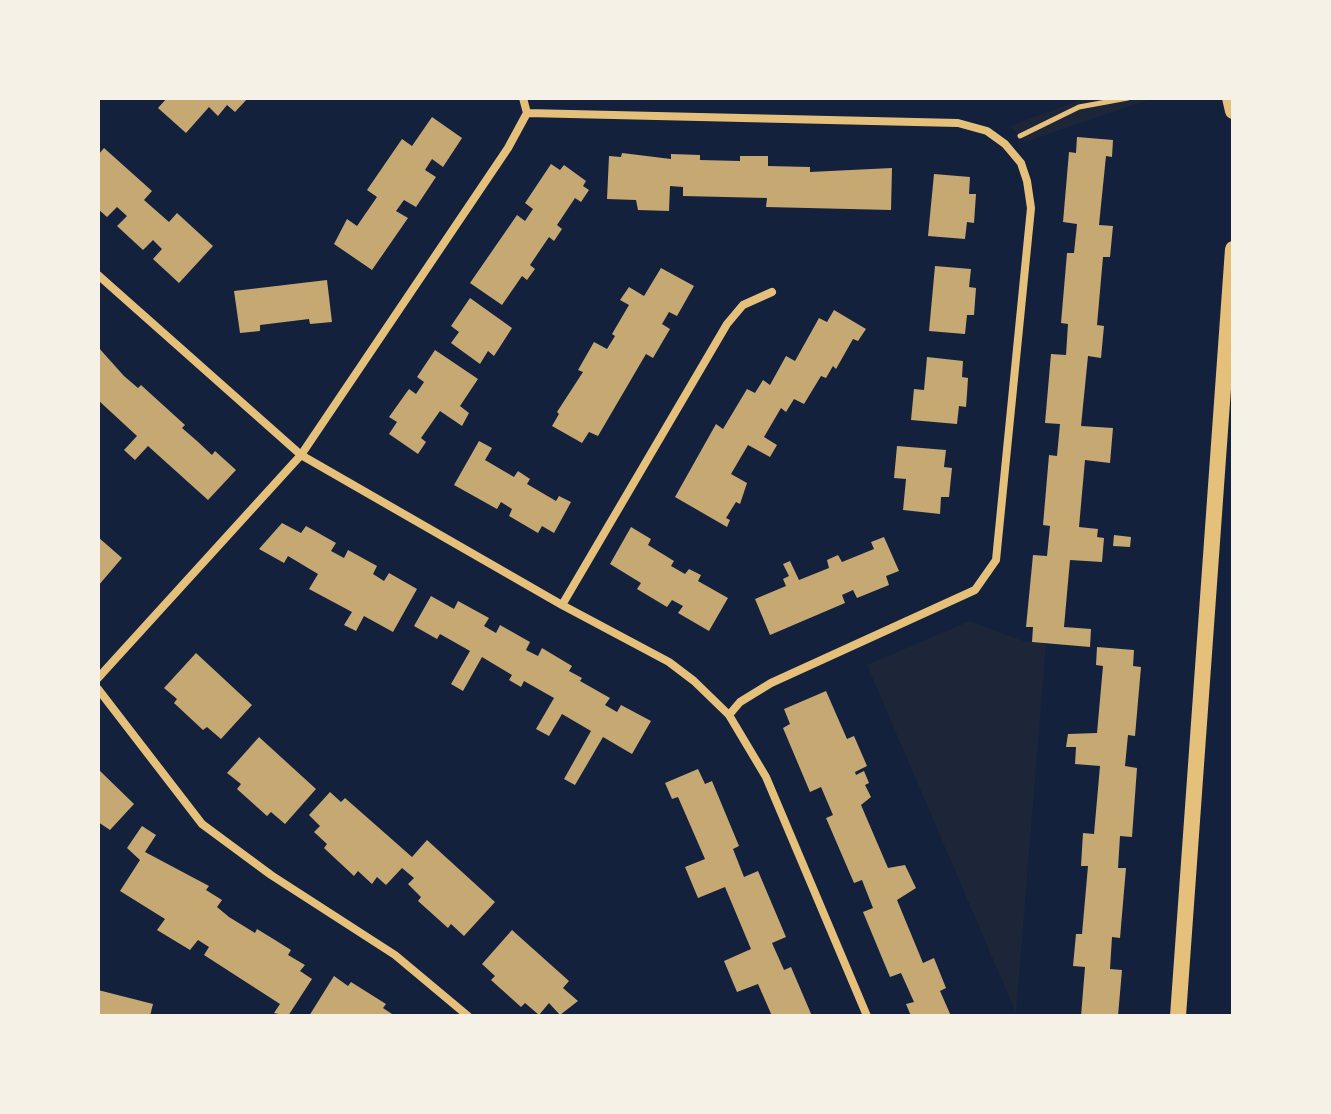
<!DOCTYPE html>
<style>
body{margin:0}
#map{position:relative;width:1331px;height:1114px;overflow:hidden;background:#14213d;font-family:Mulish,sans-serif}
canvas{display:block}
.frame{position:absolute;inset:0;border:100px solid #f6f1e7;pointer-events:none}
</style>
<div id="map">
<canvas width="1331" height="1114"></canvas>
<div class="frame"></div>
</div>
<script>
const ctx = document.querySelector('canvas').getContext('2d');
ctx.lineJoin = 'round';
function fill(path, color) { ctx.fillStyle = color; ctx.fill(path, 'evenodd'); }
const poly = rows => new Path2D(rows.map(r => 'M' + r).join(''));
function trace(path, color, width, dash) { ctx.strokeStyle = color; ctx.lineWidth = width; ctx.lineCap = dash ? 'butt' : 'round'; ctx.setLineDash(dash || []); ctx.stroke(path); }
const green = poly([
 [1085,98,1154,98,1025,142,1010,126],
 [970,621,1023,641,1046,644,1016,1013,867,665]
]);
const building = poly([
 [167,98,248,98,235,112,227,105,218,116,209,107,186,133,158,108],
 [432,117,462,138,443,167,432,159,425,170,436,177,416,207,404,200,396,211,408,218,372,270,334,244,347,219,357,226,377,197,367,190,402,139,412,146],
 [1077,137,1113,140,1112,157,1106,156,1099,225,1113,226,1110,257,1103,257,1097,325,1104,326,1101,358,1088,356,1081,426,1113,428,1110,463,1085,460,1079,527,1098,529,1097,537,1104,538,1102,562,1070,560,1064,627,1091,629,1090,647,1032,642,1033,627,1026,627,1033,555,1047,556,1050,526,1043,525,1049,455,1057,456,1060,424,1045,423,1051,354,1066,355,1068,324,1061,323,1067,253,1074,253,1077,224,1063,222,1069,152,1076,153],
 [104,148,152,191,144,200,169,222,177,213,213,246,179,283,153,259,162,249,153,240,143,250,117,226,127,216,117,207,107,217,98,209,98,155],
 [622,153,671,159,671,154,700,155,700,160,740,161,740,156,768,156,768,166,810,167,810,172,892,168,891,210,766,207,767,198,683,196,683,187,670,186,669,211,638,210,636,200,607,199,609,156,621,157],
 [551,164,560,170,564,165,586,181,583,186,589,190,581,202,575,198,557,225,562,229,554,241,549,237,530,265,535,269,527,280,522,276,502,305,470,283,517,215,525,221,533,209,525,203],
 [934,174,970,177,969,194,976,194,974,223,967,222,965,239,928,236],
 [935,266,971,269,969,287,976,288,974,315,967,315,965,334,929,331],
 [661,268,694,286,677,316,669,312,662,324,670,329,653,358,646,354,598,436,589,432,582,443,552,426,559,414,557,412,583,372,578,370,594,342,607,349,615,336,612,334,629,305,620,300,629,287,644,296],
 [327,280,332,322,310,324,309,319,260,325,260,331,240,333,234,291],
 [470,298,512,328,494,356,488,351,480,364,451,343,459,332,451,326],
 [834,310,866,329,858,341,853,339,836,369,833,366,826,378,821,376,804,404,794,399,786,412,781,408,764,437,777,445,770,457,748,445,731,474,747,483,740,504,736,502,726,518,730,520,727,527,675,497,716,424,723,429,747,389,755,393,763,380,770,385,786,356,795,361,819,318,827,322],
 [98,347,124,376,138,388,141,385,185,425,182,428,197,441,212,455,215,451,236,470,208,500,148,446,135,460,124,450,137,436,98,400],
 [435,350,478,379,460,406,469,413,462,426,440,411,421,438,426,442,418,454,389,434,397,422,389,417,409,389,416,394,424,382,417,377],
 [927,357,963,361,962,377,968,378,967,394,966,407,959,406,957,424,911,420,914,389,924,390],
 [479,441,492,448,485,460,514,477,518,471,530,479,527,484,556,501,559,496,571,502,554,533,542,526,538,533,509,516,512,509,501,502,497,509,454,485],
 [897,446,946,450,944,467,952,468,949,497,941,497,940,514,903,510,906,479,894,478],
 [282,523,301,533,306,526,336,543,331,551,344,558,348,550,377,566,373,574,384,581,389,573,417,589,393,632,364,616,356,631,344,625,352,612,309,589,318,574,288,556,284,563,259,549],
 [631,527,651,539,648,545,674,561,671,566,685,574,689,569,701,575,698,581,728,598,709,631,678,613,683,606,672,600,667,607,637,589,641,583,610,564],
 [1114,535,1131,537,1130,547,1113,546],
 [98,537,122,558,98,586],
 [884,537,899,571,886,576,889,585,857,598,853,590,842,595,845,603,770,635,755,599,786,586,783,579,789,576,783,564,790,561,799,580,829,568,827,560,838,555,842,562,874,549,871,542],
 [431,596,454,609,458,601,489,618,484,626,496,633,500,625,530,642,526,650,538,656,542,648,572,666,569,671,582,678,580,681,610,698,605,705,617,712,621,705,651,721,632,754,603,737,575,785,564,779,591,731,562,714,549,736,536,729,554,698,524,681,521,687,509,680,512,675,482,657,463,691,451,684,470,651,440,634,437,639,414,626],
 [1097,647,1134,650,1133,666,1141,667,1135,736,1128,735,1125,766,1137,768,1132,837,1120,836,1118,868,1126,868,1120,938,1112,937,1110,969,1122,970,1118,1016,1081,1016,1085,967,1073,966,1076,934,1082,934,1088,866,1081,866,1083,833,1094,834,1100,766,1075,764,1076,747,1066,747,1068,734,1097,733,1103,666,1096,665],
 [196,653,252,705,221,739,207,727,203,730,174,703,177,699,164,688],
 [826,691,847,739,854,736,867,766,855,772,856,775,864,771,869,783,865,785,871,797,861,805,888,868,905,865,916,888,897,900,923,963,934,958,946,988,940,991,951,1016,911,1016,906,1004,914,1002,901,973,890,977,863,912,873,908,862,880,854,883,826,818,833,815,821,787,810,792,783,728,790,724,784,709],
 [259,737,316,789,285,824,271,812,267,816,237,789,241,784,227,773],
 [98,769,134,804,110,830,98,822],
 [698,769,705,784,712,781,739,846,733,849,744,877,758,871,786,937,772,943,784,970,791,967,812,1016,772,1016,758,984,737,992,724,961,751,949,725,887,698,898,685,867,705,859,678,797,672,799,665,783],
 [330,792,341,802,345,798,412,857,427,840,495,902,464,936,451,924,448,928,418,901,421,897,408,884,414,878,402,868,386,885,377,877,372,884,358,871,354,876,324,848,327,844,314,832,320,826,309,815],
 [142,826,156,835,145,852,209,886,206,890,222,900,217,907,229,917,255,933,257,929,275,940,291,950,288,955,305,965,300,971,312,979,288,1016,274,1013,280,1004,204,955,209,947,198,940,190,950,157,930,165,919,120,891,140,860,127,848],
 [512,930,569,981,563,988,578,1001,560,1015,549,1003,539,1015,525,1003,521,1007,491,980,495,976,482,964],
 [334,976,348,986,351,982,386,1004,383,1008,395,1016,309,1016],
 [98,990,153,1004,150,1016,98,1016]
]);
const path = poly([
 [1020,136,1079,107,1128,98]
]);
const minor = poly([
 [523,98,527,113,958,123,987,131,1005,144,1021,163,1027,181,1031,208,996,560,975,590,771,683,740,702,729,715],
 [98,275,301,455,562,605,669,662,694,681,729,715,766,777,867,1016],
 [562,605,727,324,743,305,772,292],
 [98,678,301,455,508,148,527,113],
 [98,689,202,824,271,875,395,955,468,1016]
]);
const secondary = poly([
 [1230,98,1233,111],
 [1178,1016,1233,249]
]);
fill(green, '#1d2539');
fill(building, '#c6a872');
trace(path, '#e5c07b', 5);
trace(minor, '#e5c07b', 8);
trace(secondary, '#e5c07b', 16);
</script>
